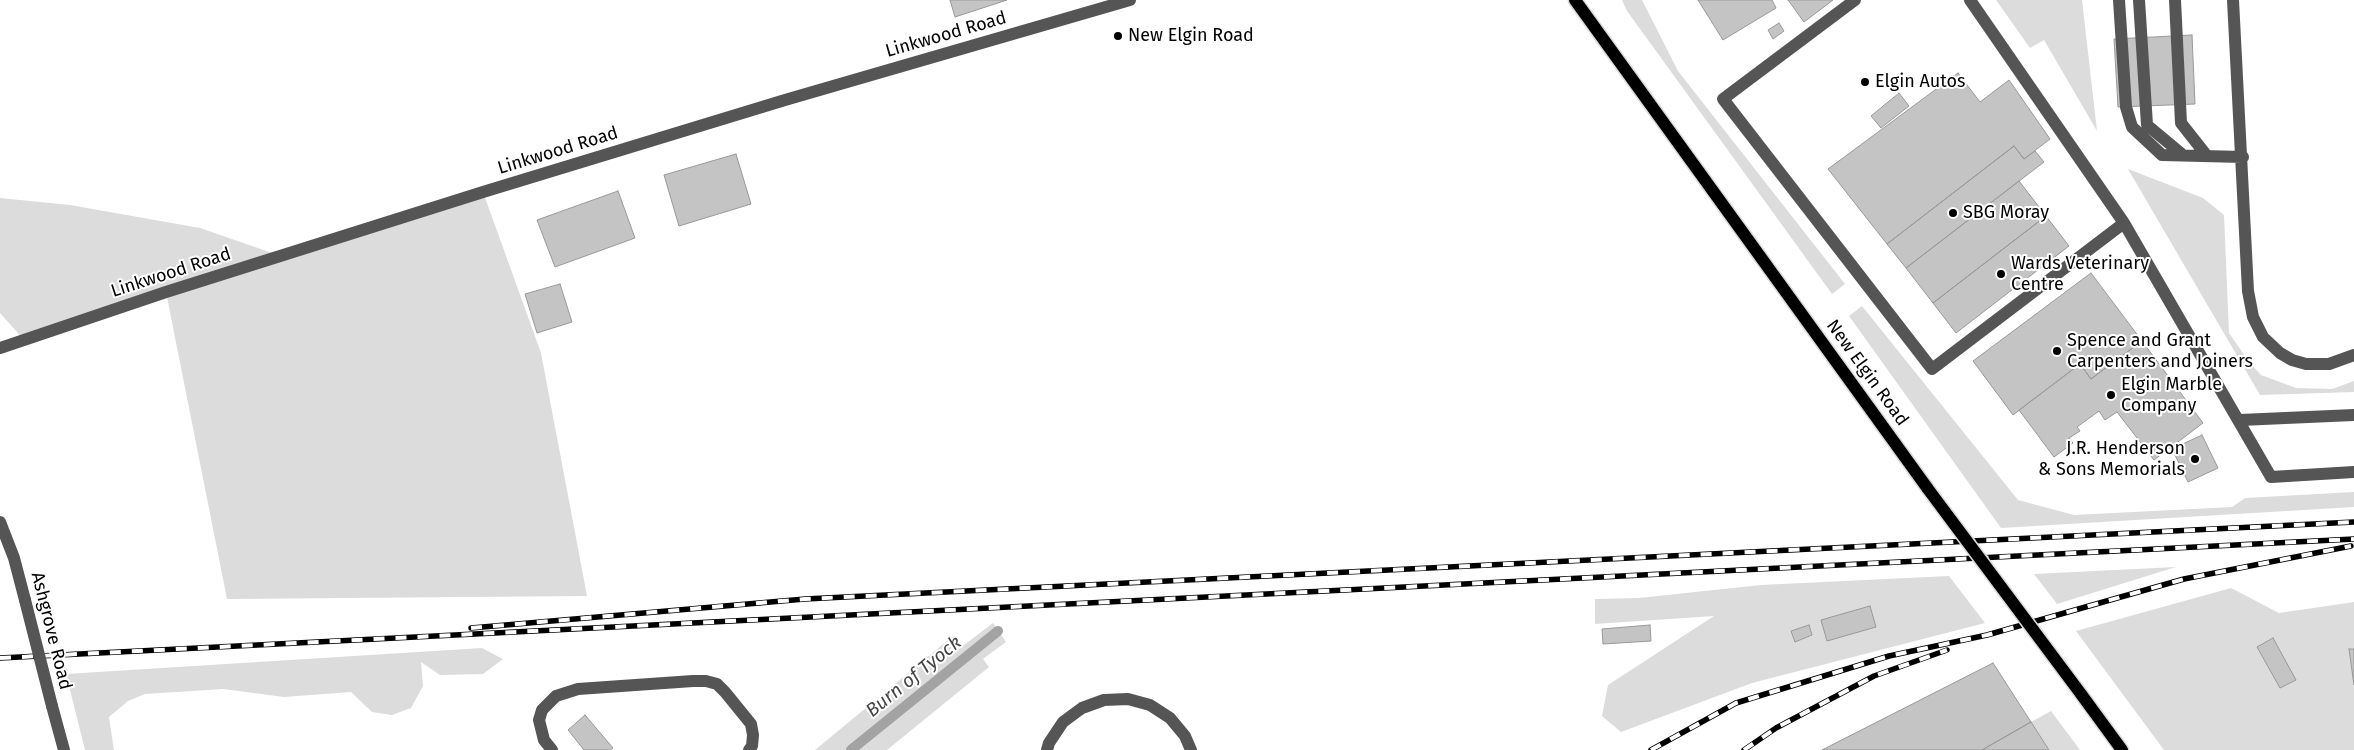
<!DOCTYPE html>
<style>
body{margin:0}
canvas{display:block;background:#fff}
</style>
<canvas width="2354" height="750"></canvas>
<script>
const ctx = document.querySelector('canvas').getContext('2d');
ctx.lineJoin = 'round';
function fill(path, color) { ctx.fillStyle = color; ctx.fill(path, 'evenodd'); }
const poly = rows => new Path2D(rows.map(r => 'M' + r).join(''));
function trace(path, color, width, dash) { ctx.strokeStyle = color; ctx.lineWidth = width; ctx.lineCap = dash ? 'butt' : 'round'; ctx.setLineDash(dash || []); ctx.stroke(path); }
function label(font, color, halo, rows, align = 'center') {
  ctx.font = font + ' "Fira Sans",sans-serif'; ctx.lineWidth = 4; ctx.setLineDash([]); ctx.textBaseline = 'middle'; ctx.strokeStyle = halo; ctx.fillStyle = color; for (const [text, x, y, turn = 0] of rows) {
    ctx.save(); ctx.translate(x, y); ctx.rotate((+turn || 0) * Math.PI / 180); ctx.textAlign = isNaN(turn) ? turn : align; if (halo) ctx.strokeText(text, 0, 0); ctx.fillText(text, 0, 0); ctx.restore();
  }
}
const green = poly([
 [1622,0,1642,0,1678,71,1845,284,1832,294,1627,11],
 [1996,0,2082,0,2097,131,2044,40,2030,48],
 [2128,169,2203,198,2224,215,2229,333,2250,363,2261,375,2296,388,2332,389,2354,381,2354,392,2260,395],
 [483,192,541,353,587,596,227,599,166,292,25,341,0,313,0,198,70,205,200,228,281,256],
 [1862,306,2018,500,2074,515,2232,507,2245,498,2354,492,2354,507,2001,528,1849,316],
 [2176,567,2057,604,2034,574],
 [1949,576,1985,623,1752,683,1621,732,1602,716,1608,685,1714,616,1595,624,1595,599,1639,598,1761,585],
 [2231,588,2279,613,2354,602,2354,649,2350,649,2354,685,2354,750,2164,750,2076,631],
 [993,623,1006,642,983,659,989,667,887,750,815,750,948,640,964,645],
 [482,648,503,659,483,674,440,675,421,662,423,686,411,708,392,715,372,712,351,692,284,697,223,689,145,694,128,701,109,717,114,750,85,750,66,674],
 [2051,711,2080,750,2049,750,2031,722]
]);
const stream = poly([
 [851,750,998,631]
]);
const building = poly([
 [950,0,1007,0,955,17,950,0],
 [1698,0,1772,0,1776,8,1723,40,1698,0],
 [1788,0,1833,0,1804,22,1788,0],
 [1779,23,1784,31,1773,39,1768,30,1779,23],
 [2192,35,2195,104,2118,107,2114,39,2192,35],
 [1958,73,1980,102,2009,80,2050,139,2024,159,2014,146,1887,244,1828,169,1958,73],
 [1899,93,1909,106,1881,128,1871,116,1899,93],
 [2014,146,2024,159,2035,151,2044,162,1906,268,1887,244,2014,146],
 [736,154,751,204,679,226,664,175,736,154],
 [2019,181,2046,216,1933,303,1906,268,2019,181],
 [618,191,635,238,555,267,537,220,618,191],
 [2046,216,2069,246,1956,333,1933,303,2046,216],
 [2091,273,2142,341,2091,379,2080,364,2013,415,1973,361,2091,273],
 [560,284,572,322,537,333,525,294,560,284],
 [2142,341,2203,423,2154,460,2117,412,2105,420,2099,411,2077,427,2080,431,2069,438,2073,443,2054,457,2019,410,2080,364,2091,379,2142,341],
 [2202,435,2218,468,2188,482,2172,449,2202,435],
 [1870,606,1876,627,1827,641,1821,620,1870,606],
 [1650,625,1651,641,1603,644,1602,629,1650,625],
 [1809,625,1812,635,1795,642,1791,631,1809,625],
 [2273,638,2296,680,2280,688,2257,647,2273,638],
 [2349,649,2354,649,2354,685,2349,649],
 [1993,663,2031,722,1982,750,1822,750,1993,663],
 [585,715,613,748,610,750,584,750,568,730,585,715],
 [2031,722,2049,750,1982,750,2031,722]
]);
const minor = poly([
 [1855,0,1723,99,1932,369,2124,223],
 [1970,0,2124,223,2271,477,2354,472],
 [2119,0,2126,107,2132,127,2162,155,2243,157],
 [2139,0,2147,125,2183,155],
 [2175,0,2181,123,2207,156],
 [2233,0,2248,291,2253,317,2263,337,2280,353,2292,360,2306,364,2329,364,2354,355],
 [0,348,166,292,483,192,785,100,1130,0],
 [2240,420,2354,415],
 [0,522,14,558,25,600],
 [52,706,64,750],
 [552,750,544,740,539,720,542,710,556,696,578,689,693,681,706,681,717,684,725,692,751,724,753,735,752,746,749,750],
 [1047,750,1049,743,1063,722,1082,708,1104,700,1128,699,1150,705,1170,718,1185,736,1191,750]
]);
const major = poly([
 [1575,0,1928,489],
 [2081,694,2122,750]
]);
const rail = poly([
 [471,628,805,599,2354,522],
 [0,658,2354,539],
 [1651,750,1736,703,1889,656,1987,635,2184,579,2351,546],
 [1744,750,1776,728,1874,676,1947,650]
]);
const minorBridge = poly([
 [25,600,52,706]
]);
const majorBridge = poly([
 [1928,489,2081,694]
]);
const markers = [
 [1118,36,5,"#000"],
 [1865,82,5,"#000"],
 [1953,213,5,"#000"],
 [2001,274,5,"#000"],
 [2057,351,5,"#000"],
 [2111,395,5,"#000"],
 [2195,459,5,"#000"]
];
const streetNames = [
 ["Linkwood Road",946,35,-16],
 ["Linkwood Road",558,151,-17],
 ["Linkwood Road",171,273,-18],
 ["New Elgin Road",1867,373,54],
 ["Ashgrove Road",51,631,76]
];
const poiNames = [
 ["New Elgin Road",1128,36],
 ["Elgin Autos",1875,82],
 ["SBG Moray",1963,213],
 ["Wards Veterinary",2011,264],
 ["Centre",2011,285],
 ["Spence and Grant",2067,341],
 ["Carpenters and Joiners",2067,362],
 ["Elgin Marble",2121,385],
 ["Company",2121,406],
 ["J.R. Henderson",2185,449,"right"],
 ["& Sons Memorials",2185,470,"right"]
];
const waterNames = [
 ["Burn of Tyock",914,677,-39]
];
fill(green, '#dcdcdc');
trace(stream, '#a3a3a3', 10);
fill(building, '#c4c4c4');
trace(building, '#999', 1);
trace(major, '#dbdbdb', 15);
trace(minor, '#555', 12);
trace(major, '#000', 12);
trace(rail, '#000', 5.5);
trace(rail, '#fff', 4, [11]);
trace(majorBridge, '#dbdbdb', 15, []);
trace(minorBridge, '#555', 12);
trace(majorBridge, '#000', 12);
for (const [x, y, r, color] of markers) { const dot = new Path2D(); dot.arc(x, y, r, 0, 2 * Math.PI); ctx.fillStyle = color; ctx.fill(dot); trace(dot, '#fff', 2); }
label('18px', '#000', '#fff', streetNames);
label('18px', '#000', '#fff', poiNames, 'left');
label('italic 19px', '#444', '#fff', waterNames);
</script>
